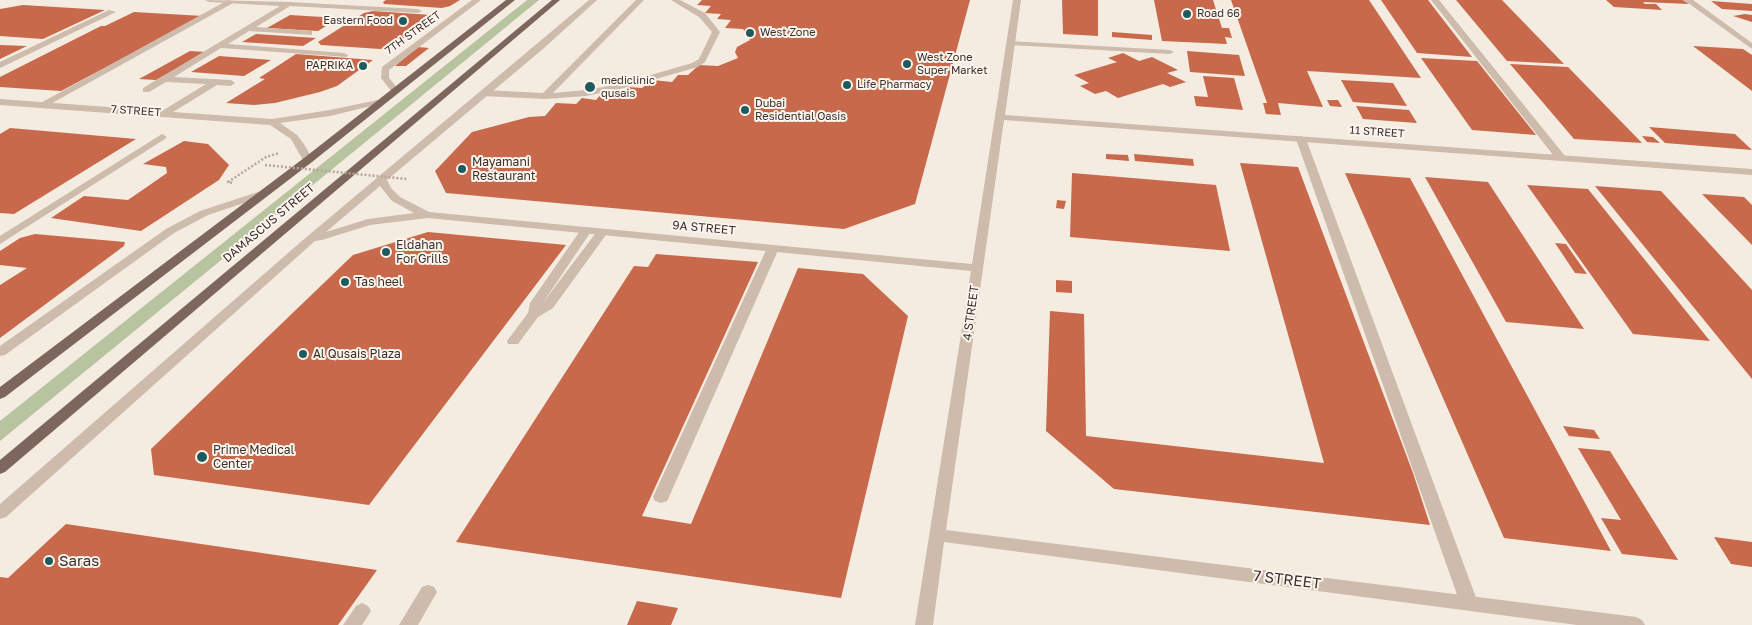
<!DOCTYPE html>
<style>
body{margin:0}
canvas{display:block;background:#f4ebe1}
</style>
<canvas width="1752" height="625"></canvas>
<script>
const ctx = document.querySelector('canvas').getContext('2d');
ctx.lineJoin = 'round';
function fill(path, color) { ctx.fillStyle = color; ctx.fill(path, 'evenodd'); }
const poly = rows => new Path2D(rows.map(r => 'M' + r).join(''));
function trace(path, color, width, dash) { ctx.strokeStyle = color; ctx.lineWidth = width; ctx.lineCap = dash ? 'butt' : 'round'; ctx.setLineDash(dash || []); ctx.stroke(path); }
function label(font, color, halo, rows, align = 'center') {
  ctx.font = font + ' "Golos Text",sans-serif'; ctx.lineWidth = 4; ctx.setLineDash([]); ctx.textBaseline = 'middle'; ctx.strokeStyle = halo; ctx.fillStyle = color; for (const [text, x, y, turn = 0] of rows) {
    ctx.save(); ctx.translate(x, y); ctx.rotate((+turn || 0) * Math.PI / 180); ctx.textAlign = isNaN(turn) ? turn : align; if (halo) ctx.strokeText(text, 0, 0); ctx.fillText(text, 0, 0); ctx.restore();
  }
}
const green = poly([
 [527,0,539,0,0,441,0,421]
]);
const building = poly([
 [386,0,460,0,450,6,442,8,384,4,383,2],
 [702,0,970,0,915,204,844,229,446,193,435,171,472,132,529,117,545,116,556,103,576,104,582,98,596,100,603,92,622,93,628,87,642,88,652,80,672,82,678,75,688,75,699,65,718,66,738,58,735,52,737,47,750,40,743,29,725,28,731,20,717,19,721,14,705,13,711,6,697,5],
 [1062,0,1098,0,1098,36,1063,34],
 [1154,0,1213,0,1222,28,1229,28,1232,38,1225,37,1227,44,1162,41],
 [1231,0,1369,0,1421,78,1307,71,1323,107,1278,103,1281,115,1266,114,1263,103,1267,103],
 [1381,0,1428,0,1472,57,1417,53],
 [1456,0,1502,0,1564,64,1507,61],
 [1606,0,1683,0,1689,4,1643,2,1645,4,1656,4,1662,10,1614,7],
 [1711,1,1752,4,1752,11,1722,9],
 [23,5,105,10,43,39,0,36,0,9],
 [373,11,431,15,432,18,391,47,380,49,321,45,318,42,364,13],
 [134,12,203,16,61,91,0,87,0,77,101,26,105,26],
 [1745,14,1752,15,1752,22,1733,16],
 [290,15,339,18,318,31,267,28],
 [1112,32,1152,35,1152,40,1112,37],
 [256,34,316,38,303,46,242,42],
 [0,45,27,46,0,59],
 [1693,46,1743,49,1752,55,1752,91],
 [418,47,429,48,406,66,395,66],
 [190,51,206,52,156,80,139,79],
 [1187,51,1239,55,1245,76,1190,72],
 [1123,53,1139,61,1152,57,1178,70,1167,73,1186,82,1170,87,1163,84,1118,98,1106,91,1095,94,1080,86,1089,83,1074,75,1117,62,1108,58],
 [296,54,373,60,337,86,320,92,275,103,254,105,226,103,265,79,259,78],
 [219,56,271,60,244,76,191,72],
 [1421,58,1477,61,1536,135,1472,130],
 [1510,64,1568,67,1642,143,1574,139],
 [1203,76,1234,78,1243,110,1196,106,1194,96,1208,97],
 [1341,80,1393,83,1407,106,1353,102],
 [1327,100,1338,100,1342,107,1330,106],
 [1356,106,1409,110,1417,123,1363,119],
 [1649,127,1735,134,1752,150,1665,143],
 [10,128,136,139,14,214,0,213,0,134],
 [1642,136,1653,137,1660,143,1647,142],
 [184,141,208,144,229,165,219,180,141,231,51,218,84,196,128,200,167,173,166,167,143,164],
 [1106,154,1128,155,1129,161,1106,159],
 [1134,154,1193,159,1194,166,1135,161],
 [1240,163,1298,167,1413,473,1430,525,1114,489,1046,431,1050,311,1084,314,1086,436,1324,463],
 [1072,173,1216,185,1230,251,1070,237],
 [1345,173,1410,178,1611,551,1504,538],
 [1425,177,1488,182,1584,329,1506,322],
 [1527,185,1588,189,1710,341,1633,334],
 [1595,186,1661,191,1752,290,1752,379],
 [1702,194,1744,197,1752,205,1752,245],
 [1057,200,1066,201,1064,209,1056,208],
 [428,232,566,245,369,505,154,475,151,449,353,255],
 [35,234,125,242,124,246,0,338,0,285,27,268,0,265,0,251,20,238],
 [1555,243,1566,244,1587,274,1575,273],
 [656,254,758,262,642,516,691,524,798,268,863,274,908,316,841,598,456,542,634,266,648,267],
 [1056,280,1072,281,1072,293,1056,292],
 [1563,426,1594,430,1600,439,1569,436],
 [1578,448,1610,451,1678,560,1622,554,1601,518,1621,520],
 [66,524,377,570,338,625,0,625,0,577,8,578],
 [1714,537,1752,542,1752,567,1731,564],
 [637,601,678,608,671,625,627,625]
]);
const path = poly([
 [232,183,228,182,266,157,279,153]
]);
const service = poly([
 [228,0,235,2,45,107,42,108,37,105,228,0],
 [472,0,481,0,389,70,389,78,400,91,399,93,393,93,381,78,382,67,472,0],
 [636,0,644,0,553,93,586,90,620,84,692,63,699,59,712,32,699,17,671,0,680,0,705,13,720,32,705,62,698,67,624,88,586,96,545,99,483,96,479,93,483,90,543,93,636,0],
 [1431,0,1439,0,1565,156,1565,160,1557,160,1431,0],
 [1684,0,1693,0,1752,43,1752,49,1684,0],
 [109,10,116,12,0,68,0,62,109,10],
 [1008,41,1170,50,1174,52,1170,54,1011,45,1007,43,1008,41],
 [1301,136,1306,139,1478,603,1475,608,1469,610,1463,608,1460,603,1296,139,1301,136],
 [264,190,268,191,269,193,268,195,208,215,174,233,5,355,0,356,0,346,166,229,200,211,264,190],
 [586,227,592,230,542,304,598,230,602,229,608,232,553,308,538,317,518,344,508,344,507,341,528,313,530,303,582,228,586,227],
 [773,245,779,248,669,497,667,501,661,503,655,501,653,497,767,248,773,245],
 [428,585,434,587,437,592,418,625,399,625,422,587,428,585],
 [362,603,368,606,371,611,362,625,343,625,356,606,362,603]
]);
const minor = poly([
 [205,0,289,2,418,9,422,11,418,13,290,6,256,27,309,31,312,31,312,35,249,31,228,44,344,53,348,55,347,57,221,48,174,77,231,80,235,83,231,86,217,85,173,112,272,119,330,110,387,98,387,102,330,116,280,123,297,135,304,144,313,160,308,163,304,162,291,139,270,125,0,105,0,99,162,111,206,84,166,82,149,92,143,92,143,88,280,6,209,2,205,0],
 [589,0,597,0,544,48,387,180,391,188,400,197,429,212,972,264,1013,0,1021,0,1005,115,1752,169,1752,175,1004,120,946,530,1636,617,1642,620,1645,625,1577,625,944,542,933,625,915,625,971,271,428,218,370,225,322,240,315,241,6,517,0,519,0,504,303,240,589,0],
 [380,186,392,201,414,213,368,219,326,232,380,186],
 [162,134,167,137,165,139,0,244,0,236,162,134]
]);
const primary = poly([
 [506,0,515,0,312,162,5,397,0,399,0,387,304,158,506,0],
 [552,0,560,0,5,472,0,474,0,460,552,0]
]);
const pathBridge = poly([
 [265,165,407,179]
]);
const markers = [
 [1187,14,5,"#1f5a5e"],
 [403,21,5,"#1f5a5e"],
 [750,33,5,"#1f5a5e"],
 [907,64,5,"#1f5a5e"],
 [363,66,5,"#1f5a5e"],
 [847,85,5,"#1f5a5e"],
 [590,87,6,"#1f5a5e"],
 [745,110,5,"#1f5a5e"],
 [462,169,5,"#1f5a5e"],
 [386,252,5,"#1f5a5e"],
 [345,282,5,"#1f5a5e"],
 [303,354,5,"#1f5a5e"],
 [202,457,6,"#1f5a5e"],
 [49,561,5,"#1f5a5e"]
];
const farPoinames = [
 ["Road 66",1197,14],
 ["Eastern Food",393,21,"right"],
 ["West Zone",760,33],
 ["West Zone",917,58],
 ["Super Market",917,71],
 ["PAPRIKA",353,66,"right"],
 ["mediclinic",601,81],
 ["qusais",601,94],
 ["Life Pharmacy",857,85],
 ["Dubai",755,104],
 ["Residential Oasis",755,117]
];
const farStreetnames = [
 ["7TH STREET",413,33,-36],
 ["7 STREET",136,111,4],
 ["11 STREET",1377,132,4]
];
const poiNames = [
 ["Mayamani",472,162],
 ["Restaurant",472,176],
 ["Eldahan",396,245],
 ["For Grills",396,259],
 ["Tas heel",355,282],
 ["Al Qusais Plaza",313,354],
 ["Prime Medical",213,450],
 ["Center",213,464]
];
const streetNames = [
 ["DAMASCUS STREET",269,223,-40],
 ["9A STREET",704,228,5],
 ["4 STREET",971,313,-82]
];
const nearPoinames = [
 ["Saras",59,561]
];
const nearStreetnames = [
 ["7 STREET",1287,580,7]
];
fill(green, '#b8c4a0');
fill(building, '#c8694b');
trace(path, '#b9a596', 2.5, [2, 2]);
fill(service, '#cdbbac');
fill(minor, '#cdbbac');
fill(primary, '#7d675c');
trace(pathBridge, '#b9a596', 2.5, [2, 2]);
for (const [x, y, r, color] of markers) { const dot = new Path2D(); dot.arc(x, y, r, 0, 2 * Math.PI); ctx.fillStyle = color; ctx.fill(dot); trace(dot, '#fbf5ee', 2); }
label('11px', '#3b302b', '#fbf5ee', farPoinames, 'left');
label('11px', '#3b302b', '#fbf5ee', farStreetnames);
label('12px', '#3b302b', '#fbf5ee', poiNames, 'left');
label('12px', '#3b302b', '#fbf5ee', streetNames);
label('15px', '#3b302b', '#fbf5ee', nearPoinames, 'left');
label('15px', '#3b302b', '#fbf5ee', nearStreetnames);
</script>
